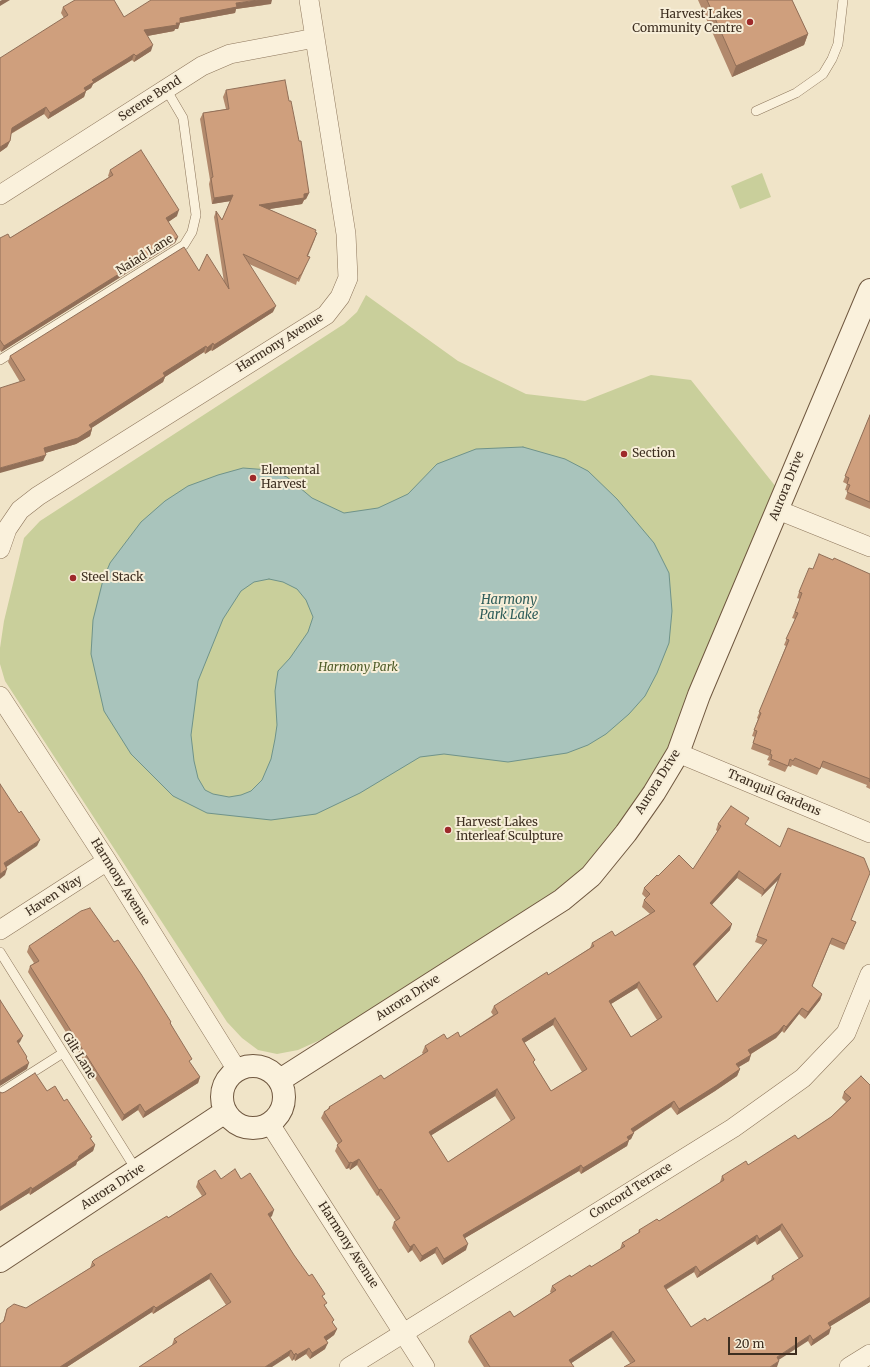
<!DOCTYPE html>
<style>
body{margin:0}
#map{position:relative;width:870px;height:1367px;overflow:hidden;background:#f0e4c8;font-family:Merriweather,serif}
canvas{display:block}
.scale{position:absolute;left:728px;top:1337px;width:69px;height:18px;box-sizing:border-box;border:2px solid #3d2e20;border-top:0;padding-left:5px;font-size:12px;line-height:14px;white-space:nowrap;color:#3d2e20;-webkit-text-stroke:3px #f7eed8;paint-order:stroke}
</style>
<div id="map">
<canvas width="870" height="1367"></canvas>
<div class="scale">20 m</div>
</div>
<script>
const ctx = document.querySelector('canvas').getContext('2d');
ctx.lineJoin = 'round';
function fill(path, color) { ctx.fillStyle = color; ctx.fill(path, 'evenodd'); }
const poly = rows => new Path2D(rows.map(r => 'M' + r).join(''));
function trace(path, color, width, dash) { ctx.strokeStyle = color; ctx.lineWidth = width; ctx.lineCap = dash ? 'butt' : 'round'; ctx.setLineDash(dash || []); ctx.stroke(path); }
function label(font, color, halo, rows, align = 'center') {
  ctx.font = font + ' Merriweather,serif'; ctx.lineWidth = 4; ctx.setLineDash([]); ctx.textBaseline = 'middle'; ctx.strokeStyle = halo; ctx.fillStyle = color; for (const [text, x, y, turn = 0] of rows) {
    ctx.save(); ctx.translate(x, y); ctx.rotate((+turn || 0) * Math.PI / 180); ctx.textAlign = isNaN(turn) ? turn : align; if (halo) ctx.strokeText(text, 0, 0); ctx.fillText(text, 0, 0); ctx.restore();
  }
}
const green = poly([
 [762,173,771,197,740,209,731,186],
 [366,295,458,361,526,394,585,401,651,375,691,380,776,487,667,751,642,796,579,878,340,1031,298,1050,277,1054,258,1050,242,1038,227,1022,5,681,0,664,0,648,4,621,24,538,40,521,344,324,357,312]
]);
const water = poly([
 [523,447,565,459,588,471,617,499,654,543,669,573,672,611,669,643,657,673,645,696,629,714,606,734,588,745,567,753,508,762,444,754,420,757,360,793,316,814,271,820,207,813,173,796,131,754,104,711,91,654,93,620,103,580,110,563,141,522,165,501,188,486,218,475,243,468,269,470,287,477,312,498,344,513,378,508,408,494,437,464,476,449,523,447],
 [269,579,283,582,297,589,306,600,313,617,308,632,290,658,278,671,275,691,277,725,275,739,271,759,262,780,251,791,241,795,229,797,213,794,205,790,198,778,194,761,191,735,198,681,223,619,241,591,254,582,269,579]
]);
const lane = poly([
 [756,111,796,93,823,74,832,59,838,44,843,0],
 [0,360,184,245,192,232,196,215,183,118,166,89],
 [0,952,137,1171],
 [0,1093,63,1053]
]);
const street = poly([
 [0,195,202,66,230,54,315,38],
 [778,510,870,547],
 [0,549,7,529,20,510,38,496,326,315,340,297,348,278,346,234,309,0],
 [0,696,107,861,237,1070],
 [678,753,870,833],
 [0,930,107,861],
 [270,1124,425,1367],
 [349,1367,733,1128,803,1078,846,1033,870,974],
 [849,1367,870,1354]
]);
const secondary = poly([
 '222 1097a31 31 0 1 1 62 0a31 31 0 1 1-62 0Z',
 [280,1080,562,900,591,876,626,833,654,793,678,753,699,695,870,290],
 [0,1261,225,1112]
]);
const wall = poly([
 [698,0,792,0,808,34,804,45,732,77],
 [271,4,236,9,235,13,180,23,178,29,175,29,174,31,147,36,151,51,134,62,132,60,93,84,91,88,86,91,84,97,48,119,44,114,11,134,10,141,7,147,0,152,64,18,61,13,63,7,124,17],
 [226,90,289,101,309,193,306,199,304,200,302,204,269,209,315,232,315,239,308,256,307,263,299,282,297,281,296,285,249,264,273,312,212,351,211,350,205,354,204,352,165,377,163,382,91,428,92,429,90,436,76,444,45,453,43,461,20,382,8,362,10,356,199,271,224,282,214,217,216,211,222,220,230,201,212,204,209,184,210,180,200,119,203,113,226,109,223,97],
 [110,170,177,216,168,222,178,237,175,243,1,352,0,350,0,238,10,238,109,177,108,176],
 [870,415,870,509,845,499,848,491,845,490,847,484,843,482],
 [813,569,870,574,870,789,866,787,867,785,821,767,817,775,792,765,791,767,788,766,785,772,768,765,770,761,767,760,769,756,751,749,755,737,752,736,758,719,757,718,786,646,784,645,795,619,792,618,800,599,797,598,799,592],
 [718,824,746,825,851,920,856,922,844,950,830,944,812,987,822,994,820,1000,805,1019,799,1014,784,1033,782,1031,776,1038,751,1054,749,1061,738,1067,740,1069,737,1076,715,1091,677,1115,671,1107,634,1132,631,1139,629,1140,627,1146,581,1174,579,1171,465,1238,466,1250,442,1265,435,1253,420,1262,412,1250,408,1253,392,1228,394,1222,396,1221,378,1195,377,1196,357,1165,350,1170,349,1168,346,1169,335,1151,338,1144,321,1118,324,1112,327,1110,329,1107,384,1079,423,1054,422,1053,425,1046,447,1039,460,1037,493,1015,491,1012,494,1006,548,975,590,948,592,943,615,936,650,914,642,907,644,900,646,898,642,894,644,888,658,876,693,869,718,832,716,830],
 [737,878,762,895,761,897,779,879,755,942,763,945,717,1002,694,967,730,930,712,904],
 [637,988,657,1020,631,1037,611,1004],
 [553,1025,582,1072,551,1091,534,1064,524,1043],
 [495,1096,511,1121,448,1162,431,1135],
 [29,946,171,1022,171,1024,190,1063,200,1077,198,1083,143,1118,138,1110,122,1121,28,972,30,966,34,963,27,952],
 [870,1085,870,1302,830,1326,829,1334,811,1346,808,1341,630,1363,611,1337,571,1363,574,1367,484,1367,468,1342,470,1336,514,1317,551,1293,550,1292,552,1286,591,1267,620,1249,622,1243,638,1233,639,1230,659,1221,720,1183,720,1182,722,1176,748,1165,798,1139,831,1117,846,1102,842,1098,844,1092],
 [780,1230,799,1259,772,1276,771,1280,707,1321,691,1327,666,1290,694,1272,697,1278,755,1241,757,1245],
 [47,1091,64,1101,95,1145,93,1151,77,1162,76,1165,30,1195,29,1193,0,1211,0,1092,2,1093],
 [221,1179,241,1179,272,1216,270,1217,294,1255,323,1298,325,1307,333,1324,337,1329,334,1335,326,1341,325,1349,310,1359,306,1354,295,1361,294,1359,292,1361,289,1356,172,1345,174,1339,226,1305,209,1279,153,1314,152,1312,67,1367,0,1367,3,1322,7,1309,26,1308,90,1268,92,1262,168,1218,202,1196,196,1187,198,1181]
]);
const shadedWall = poly([
 [2,0,10,0,0,6,0,1],
 [258,0,272,0,271,4,236,9,235,13,180,23,178,29,175,29,174,31,142,37,144,30,176,23,180,18,236,3],
 [808,34,804,45,732,77,736,66],
 [153,45,151,51,134,62,136,56],
 [134,54,132,60,93,84,91,88,86,91,84,97,48,119,50,113,84,88,92,80],
 [46,107,44,114,10,134,12,128],
 [10,141,7,147,0,152,0,147],
 [309,193,306,199,304,200,302,204,257,211,259,205],
 [233,195,231,201,212,204,214,198],
 [179,210,177,216,164,225,166,218],
 [178,237,175,243,1,352,4,346],
 [276,306,273,312,212,351,214,345],
 [213,343,211,350,205,354,207,348],
 [206,346,204,352,165,377,163,382,87,431,89,425,163,373],
 [92,429,90,436,76,444,42,454,44,448],
 [46,455,43,461,0,473,0,468],
 [40,840,37,846,2,870,4,863],
 [7,869,5,875,0,879,0,874],
 [739,871,737,878,708,909,710,903],
 [781,873,779,879,761,897,764,891],
 [732,924,730,930,691,970,693,964],
 [639,982,637,988,606,1007,609,1001],
 [822,994,820,1000,805,1019,808,1012],
 [802,1008,799,1014,784,1033,786,1027],
 [555,1018,553,1025,519,1046,522,1039],
 [784,1025,782,1031,776,1038,746,1057,748,1050],
 [23,1036,20,1042,15,1047,17,1041],
 [751,1055,749,1061,734,1070,736,1064],
 [29,1063,27,1069,0,1086,0,1081],
 [740,1069,737,1076,715,1091,677,1115,679,1109],
 [200,1077,198,1083,143,1118,145,1112],
 [497,1089,495,1096,427,1138,429,1132],
 [674,1101,671,1107,629,1135,631,1129],
 [140,1104,138,1110,122,1121,124,1115],
 [634,1133,631,1139,625,1143,627,1137],
 [629,1140,627,1146,581,1174,583,1168],
 [95,1145,93,1151,77,1162,76,1165,30,1195,32,1189,79,1156],
 [359,1159,357,1165,350,1170,352,1163],
 [351,1162,349,1168,346,1169,349,1163],
 [581,1165,579,1171,460,1241,463,1235],
 [31,1187,29,1193,0,1211,0,1207],
 [381,1189,378,1195,377,1196,379,1190],
 [274,1210,272,1216,266,1220,268,1214],
 [782,1224,780,1230,757,1245,759,1239],
 [757,1235,755,1241,697,1278,700,1272],
 [414,1244,412,1250,408,1253,410,1247],
 [468,1244,466,1250,442,1265,444,1259],
 [437,1247,435,1253,420,1262,422,1256],
 [696,1266,694,1272,661,1292,664,1286],
 [211,1273,209,1279,153,1314,156,1308],
 [870,1297,870,1302,826,1329,828,1323],
 [154,1306,152,1312,67,1367,60,1367],
 [831,1328,829,1334,811,1346,813,1340],
 [337,1329,334,1335,322,1344,324,1337],
 [613,1331,611,1337,567,1366,569,1360],
 [810,1335,808,1341,774,1363,777,1357],
 [328,1343,325,1349,310,1359,312,1353],
 [309,1348,306,1354,295,1361,297,1355],
 [291,1350,289,1356,272,1367,265,1367],
 [296,1353,294,1359,292,1361,294,1355],
 [779,1361,777,1367,770,1367]
]);
const building = poly([
 [75,0,114,0,124,17,151,0,258,0,236,3,237,7,180,18,180,23,176,23,177,25,144,30,153,45,136,56,134,54,128,58,92,80,94,82,84,88,86,91,50,113,46,107,12,128,10,141,0,147,0,58,68,15,63,7,75,0],
 [707,0,792,0,808,34,736,66,707,0],
 [285,80,289,101,291,101,299,141,301,141,309,193,304,194,304,198,259,205,316,230,315,232,317,233,307,256,310,257,301,275,300,275,298,279,243,254,276,306,214,345,213,343,207,348,206,346,163,373,165,376,89,425,92,429,78,438,44,448,46,455,0,468,0,388,25,380,10,356,184,247,199,271,207,254,229,289,216,211,222,220,233,195,214,198,211,178,213,177,203,113,229,109,226,90,285,80],
 [141,150,179,210,166,218,178,237,4,346,0,340,0,238,8,234,10,238,113,175,110,170,141,150],
 [870,415,870,502,847,492,850,485,847,484,849,478,845,476,870,415],
 [819,554,833,560,834,558,870,574,870,782,869,781,870,779,823,761,820,769,795,758,793,761,790,759,788,766,771,759,772,755,770,754,771,750,753,743,757,731,754,730,761,713,759,712,789,640,786,639,798,613,795,612,802,593,799,592,809,568,813,569,819,554],
 [0,784,19,813,21,811,40,840,4,863,7,869,0,874,0,784],
 [731,806,749,818,745,824,780,847,788,828,864,858,870,873,851,920,856,922,846,944,832,938,812,986,822,994,808,1012,802,1008,786,1027,784,1025,778,1032,748,1050,751,1055,736,1064,740,1069,717,1085,679,1109,674,1101,631,1129,634,1133,627,1137,629,1140,583,1168,581,1165,463,1235,468,1244,444,1259,437,1247,422,1256,414,1244,410,1247,394,1222,400,1218,381,1189,379,1190,359,1159,352,1163,351,1162,349,1163,337,1145,342,1141,324,1112,330,1108,329,1107,381,1075,384,1079,428,1051,425,1046,444,1034,447,1039,458,1032,460,1037,498,1013,494,1006,547,972,548,975,594,946,592,943,612,931,615,936,655,911,644,900,650,894,644,888,657,875,658,876,679,855,693,869,721,826,718,824,731,806],
 [739,871,764,889,764,891,781,873,757,936,767,940,717,1002,693,964,732,924,710,903,739,871],
 [639,982,662,1017,631,1037,609,1001,639,982],
 [555,1018,587,1069,551,1091,533,1062,535,1060,522,1039,555,1018],
 [497,1089,515,1118,448,1162,429,1132,497,1089],
 [90,908,114,942,118,940,141,974,171,1022,170,1023,192,1059,189,1061,200,1077,145,1112,140,1104,124,1115,30,966,39,961,29,946,81,911,90,908],
 [0,1000,23,1036,17,1041,27,1057,26,1058,29,1063,0,1081,0,1000],
 [35,1073,47,1091,55,1086,64,1101,67,1099,92,1137,90,1138,95,1145,79,1156,78,1159,32,1189,31,1187,0,1207,0,1092,2,1093,5,1092,35,1073],
 [861,1076,870,1085,870,1297,828,1323,831,1328,813,1340,810,1335,777,1357,779,1361,770,1367,624,1367,635,1361,613,1331,569,1360,574,1367,490,1367,470,1336,510,1311,514,1317,556,1290,552,1286,570,1275,571,1277,590,1265,591,1267,625,1246,622,1243,640,1232,639,1230,657,1219,659,1221,724,1180,722,1176,746,1161,748,1165,795,1135,798,1139,831,1117,851,1098,844,1092,861,1076],
 [782,1224,803,1256,772,1276,774,1279,707,1321,705,1318,691,1327,664,1286,696,1266,700,1272,757,1235,759,1239,782,1224],
 [235,1169,241,1179,250,1173,274,1210,268,1214,294,1255,309,1276,312,1274,325,1294,322,1296,327,1303,324,1305,334,1320,332,1322,337,1329,324,1337,328,1343,312,1353,309,1348,297,1355,296,1353,294,1355,291,1350,265,1367,139,1367,177,1342,174,1339,231,1302,211,1273,156,1308,154,1306,60,1367,0,1367,0,1324,4,1321,7,1309,14,1304,26,1308,95,1265,92,1262,94,1260,167,1216,168,1218,206,1194,198,1181,215,1170,221,1179,235,1169]
]);
const markers = [
 [750,22,4,"#9e2a2b"],
 [624,454,4,"#9e2a2b"],
 [253,478,4,"#9e2a2b"],
 [73,578,4,"#9e2a2b"],
 [448,830,4,"#9e2a2b"]
];
const poiNames = [
 ["Harvest Lakes",742,15,"right"],
 ["Community Centre",742,29,"right"],
 ["Section",632,454],
 ["Elemental",261,471],
 ["Harvest",261,485],
 ["Steel Stack",81,578],
 ["Harvest Lakes",456,823],
 ["Interleaf Sculpture",456,837]
];
const streetNames = [
 ["Serene Bend",150,99,-33],
 ["Naiad Lane",145,255,-32],
 ["Harmony Avenue",280,343,-32],
 ["Aurora Drive",787,486,-68],
 ["Aurora Drive",658,782,-58],
 ["Tranquil Gardens",774,793,23],
 ["Harmony Avenue",120,882,58],
 ["Haven Way",54,896,-33],
 ["Aurora Drive",408,998,-33],
 ["Gilt Lane",79,1056,58],
 ["Aurora Drive",113,1187,-33],
 ["Concord Terrace",631,1191,-32],
 ["Harmony Avenue",348,1245,57]
];
const parkNames = [
 ["Harmony Park",358,668]
];
const waterNames = [
 ["Harmony",509,600],
 ["Park Lake",509,615]
];
fill(green, '#c9cf9b');
fill(water, '#a9c4bc');
trace(water, '#6f938a', 1);
trace(lane, '#8d765c', 10);
trace(street, '#8d765c', 20);
trace(secondary, '#6f573f', 24);
trace(lane, '#faf1dc', 9);
trace(street, '#faf1dc', 19);
trace(secondary, '#faf1dc', 22);
fill(wall, '#b2896c');
fill(shadedWall, '#916f58');
fill(building, '#cf9f7d');
trace(building, '#916f58', 1);
for (const [x, y, r, color] of markers) { const dot = new Path2D(); dot.arc(x, y, r, 0, 2 * Math.PI); ctx.fillStyle = color; ctx.fill(dot); trace(dot, '#f7eed8', 1.5); }
label('12px', '#3d2e20', '#f7eed8', poiNames, 'left');
label('12px', '#3d2e20', '#f7eed8', streetNames);
label('italic 12px', '#4d5a26', '#f7eed8', parkNames);
label('italic 13px', '#2f5d5a', '#f7eed8', waterNames);
</script>
